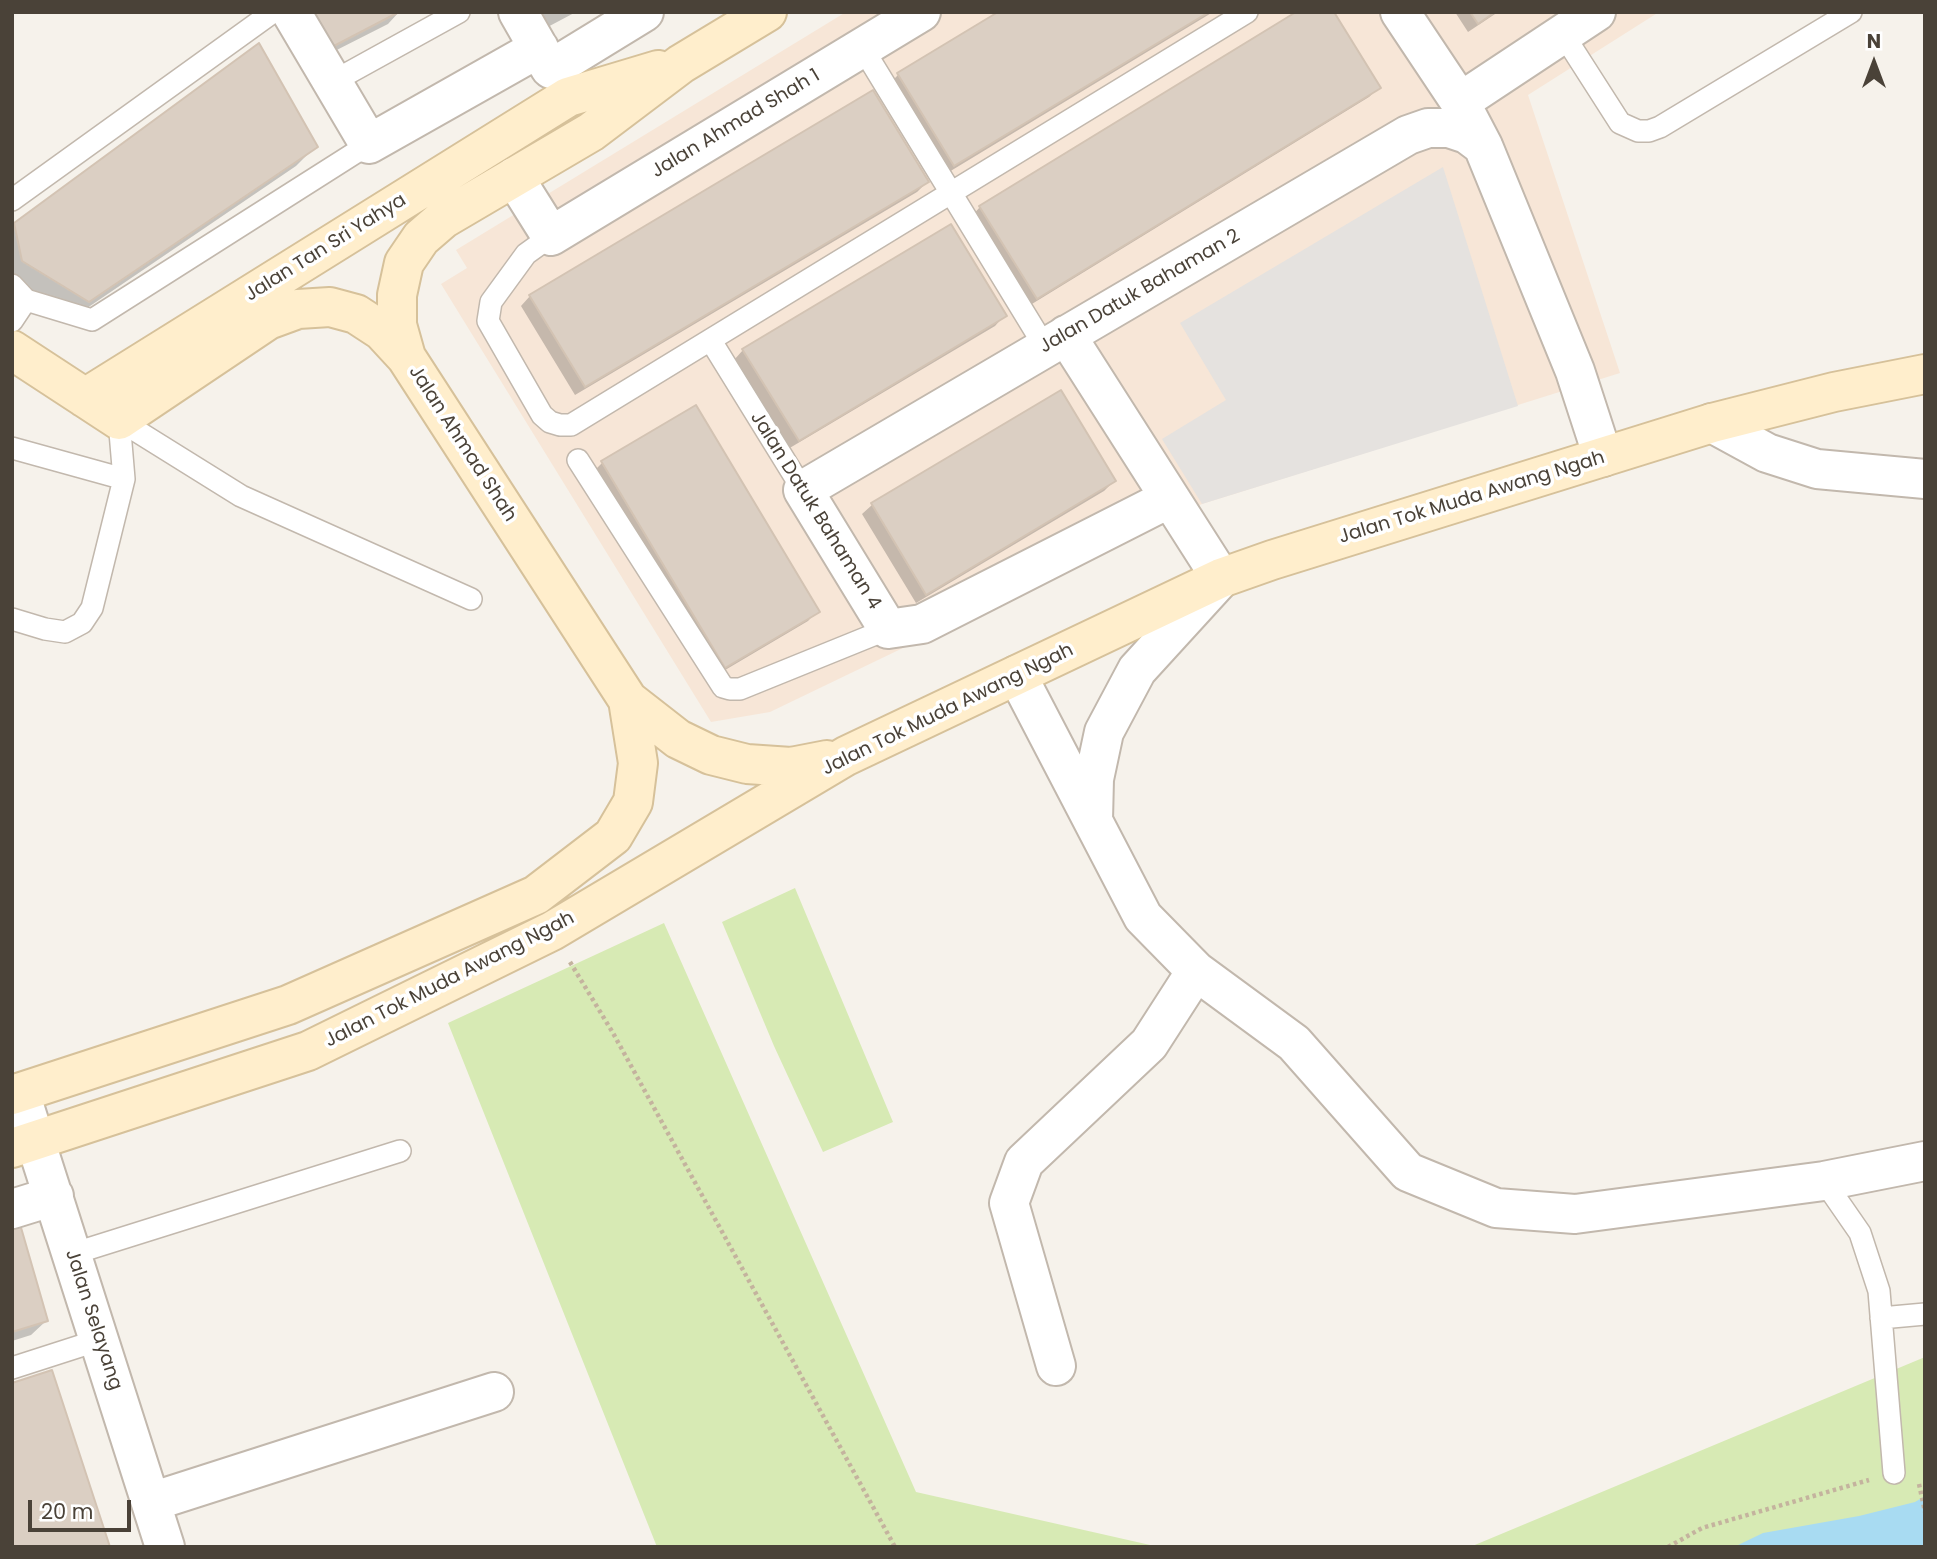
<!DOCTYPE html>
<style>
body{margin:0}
#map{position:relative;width:1937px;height:1559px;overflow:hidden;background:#f6f2eb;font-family:Poppins,sans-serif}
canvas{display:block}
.frame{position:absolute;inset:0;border:14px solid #4a4238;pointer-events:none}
.north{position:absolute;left:1839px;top:28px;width:70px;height:70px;-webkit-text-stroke:5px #fff;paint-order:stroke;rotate:0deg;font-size:19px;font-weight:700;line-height:28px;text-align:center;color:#4a4238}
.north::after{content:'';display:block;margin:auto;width:24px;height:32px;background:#4a4238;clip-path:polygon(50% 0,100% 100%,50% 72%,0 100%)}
.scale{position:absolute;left:28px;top:1500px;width:103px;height:32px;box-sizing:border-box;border:4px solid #4a4238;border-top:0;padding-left:9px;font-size:21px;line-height:24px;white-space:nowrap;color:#4a4238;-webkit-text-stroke:5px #fff;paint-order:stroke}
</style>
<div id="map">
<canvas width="1937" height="1559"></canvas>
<div class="frame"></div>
<div class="north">N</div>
<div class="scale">20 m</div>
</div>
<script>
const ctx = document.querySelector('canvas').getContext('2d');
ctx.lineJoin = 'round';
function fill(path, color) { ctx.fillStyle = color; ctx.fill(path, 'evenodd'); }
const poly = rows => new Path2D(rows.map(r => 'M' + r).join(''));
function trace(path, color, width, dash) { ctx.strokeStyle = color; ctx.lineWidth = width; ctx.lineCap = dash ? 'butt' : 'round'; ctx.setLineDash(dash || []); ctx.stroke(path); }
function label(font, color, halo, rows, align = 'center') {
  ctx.font = font + ' Poppins,sans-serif'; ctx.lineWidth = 7; ctx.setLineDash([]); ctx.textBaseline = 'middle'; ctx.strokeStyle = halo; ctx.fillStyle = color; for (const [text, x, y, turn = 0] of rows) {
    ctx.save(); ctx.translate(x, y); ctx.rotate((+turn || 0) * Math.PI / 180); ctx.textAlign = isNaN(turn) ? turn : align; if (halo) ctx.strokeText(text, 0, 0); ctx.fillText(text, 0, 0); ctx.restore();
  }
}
const commercial = poly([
 [846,12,1659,12,1528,95,1620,373,1202,504,770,712,711,722,441,284,467,268,456,250]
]);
const green = poly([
 [795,888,893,1122,823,1152,774,1046,722,922],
 [664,923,916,1492,1159,1547,657,1547,448,1023],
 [1925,1357,1925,1547,1470,1547]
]);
const parking = poly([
 [1443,167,1518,406,1202,504,1162,439,1226,400,1180,323]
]);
const water = poly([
 [1925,1496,1925,1547,1734,1547,1763,1533,1859,1516,1915,1502]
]);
const shadow = poly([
 [289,12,399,12,388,24,317,60],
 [532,12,576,12,542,30],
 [1002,12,1213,12,944,175,889,84,898,75],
 [1455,12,1498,12,1468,32],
 [1379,87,1369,97,1027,307,971,217,980,207],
 [315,147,296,166,68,321,12,286,12,227,16,224],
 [927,182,917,192,575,395,521,306,530,296],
 [1004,316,995,326,788,449,734,360,743,350],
 [603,462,817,611,808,621,715,676,593,472],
 [1114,481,1104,491,916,603,862,514,872,505],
 [12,1228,46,1321,31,1335,12,1341]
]);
const building = poly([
 [312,12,399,12,332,47,312,12],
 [998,12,1209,12,954,166,897,73,998,12],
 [1296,12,1334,12,1381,88,1037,299,979,206,1296,12],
 [1470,12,1495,12,1478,24,1470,12],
 [259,43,318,147,89,302,22,261,14,223,259,43],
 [873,90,929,182,585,387,529,295,873,90],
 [951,224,1007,316,799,441,742,349,951,224],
 [1061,390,1116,481,926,595,871,503,1061,390],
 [696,405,820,612,725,668,601,461,696,405],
 [20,1224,48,1321,12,1332,12,1226,20,1224],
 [52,1370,110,1547,12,1547,12,1383,52,1370]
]);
const path = poly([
 [570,962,613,1033,895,1547],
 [1919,1484,1925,1512],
 [1668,1547,1702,1528,1869,1480]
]);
const service = poly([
 [1563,34,1620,123,1638,131,1649,131,1660,127,1851,12],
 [862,47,1045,347],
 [334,81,459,12],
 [12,200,273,12],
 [551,236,526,254,491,302,488,321,542,415,550,422,560,425,571,425,1247,12],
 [12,285,26,300,92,320,369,144],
 [12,321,26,300],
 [711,341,803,490],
 [119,420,241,496,471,599],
 [12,448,124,479],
 [578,460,723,687,730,689,740,689,888,629],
 [12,619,45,629,65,632,82,623,92,608,124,479,119,420],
 [1824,1181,1860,1233,1879,1291,1894,1473],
 [72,1254,400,1151],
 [1881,1318,1925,1314],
 [12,1368,99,1340]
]);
const minor = poly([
 [291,12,369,144,539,48],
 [518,12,550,68],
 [1400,12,1460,102,1483,146,1575,371,1603,457],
 [551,69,644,12],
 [1460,102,1596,12],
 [514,177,551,236,921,12],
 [1066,335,1221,578,1137,670,1104,732,1094,779,1093,820],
 [1712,423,1767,453,1817,469,1925,479],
 [1170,498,922,624,888,629,803,490,1408,135,1428,128,1449,128,1467,134,1483,146],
 [1017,675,1143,917,1196,971,1294,1043,1408,1172,1496,1208,1575,1214,1824,1181,1925,1161],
 [20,1093,165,1547],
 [12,1209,54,1196],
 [1056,1366,1009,1203,1024,1162,1149,1044,1196,971],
 [151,1502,494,1392]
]);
const secondary = poly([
 [767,12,681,64,591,132,443,219,421,238,404,263,397,295,397,325,406,357,628,700,678,739,711,755,747,764,791,767,827,760],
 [12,350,119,420,268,320,298,309,330,307,356,314,382,331,406,357],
 [85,398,568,97,658,70],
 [12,1095,288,1005,536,895,613,836,633,802,638,763,628,700],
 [12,1148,308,1051,552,931,846,756,1221,578,1272,560,1712,423,1834,392,1925,374]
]);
const streetNames = [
 ["Jalan Ahmad Shah 1",736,124,-31],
 ["Jalan Tan Sri Yahya",326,248,-32],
 ["Jalan Datuk Bahaman 2",1140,292,-30],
 ["Jalan Ahmad Shah",462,444,57],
 ["Jalan Tok Muda Awang Ngah",1472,498,-17],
 ["Jalan Datuk Bahaman 4",815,511,58],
 ["Jalan Tok Muda Awang Ngah",948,710,-26],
 ["Jalan Tok Muda Awang Ngah",450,980,-27],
 ["Jalan Selayang",93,1320,72]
];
fill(commercial, '#f7e6d7');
fill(green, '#d7eab4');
fill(parking, '#e5e2df');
fill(water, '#a8dbf2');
fill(shadow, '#0003');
fill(building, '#dbcfc3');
trace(building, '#d3c3b3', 2);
trace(service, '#c2b8ad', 24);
trace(minor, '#c2b8ad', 42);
trace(secondary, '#d6c19a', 42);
trace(path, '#c4b39e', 4.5, [3.5, 3.5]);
trace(service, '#fff', 21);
trace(minor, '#fff', 38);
trace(secondary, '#fec', 38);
label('19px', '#4a4238', '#fff', streetNames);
</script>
